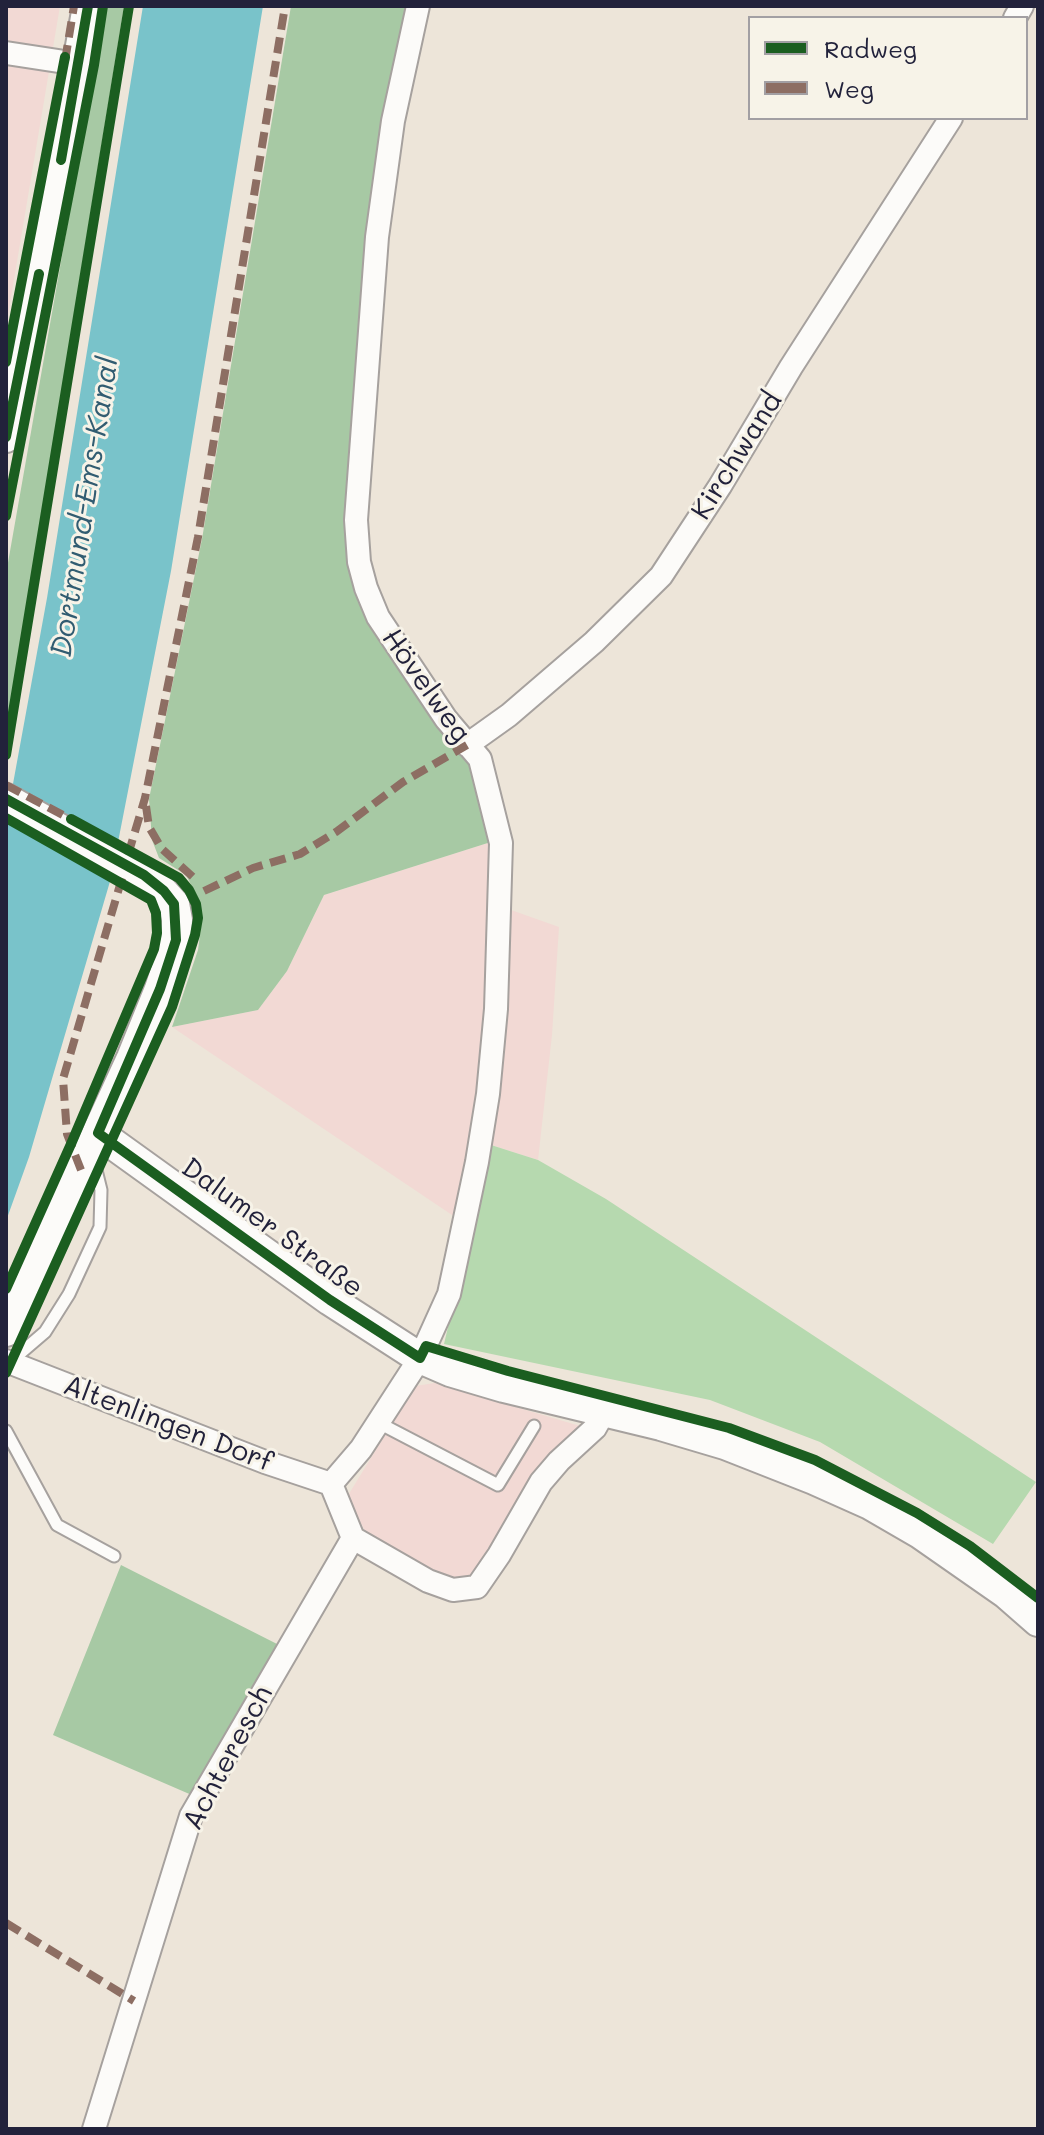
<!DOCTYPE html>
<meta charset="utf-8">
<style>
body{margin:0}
#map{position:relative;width:1044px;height:2135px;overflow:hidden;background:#ede5d9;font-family:Mali,sans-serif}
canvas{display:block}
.frame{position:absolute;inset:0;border:8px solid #22223b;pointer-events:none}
.legend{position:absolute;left:748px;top:16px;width:280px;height:104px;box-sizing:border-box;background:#f7f3e8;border:2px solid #a29fa3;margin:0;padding:10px 14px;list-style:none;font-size:24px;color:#22223b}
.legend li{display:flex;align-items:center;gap:16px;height:40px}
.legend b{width:40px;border:2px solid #a29fa3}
</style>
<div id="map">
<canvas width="1044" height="2135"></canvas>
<div class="frame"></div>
<ul class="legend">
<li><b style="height:10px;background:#1b5e20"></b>Radweg</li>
<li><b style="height:10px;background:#8d6e63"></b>Weg</li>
</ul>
</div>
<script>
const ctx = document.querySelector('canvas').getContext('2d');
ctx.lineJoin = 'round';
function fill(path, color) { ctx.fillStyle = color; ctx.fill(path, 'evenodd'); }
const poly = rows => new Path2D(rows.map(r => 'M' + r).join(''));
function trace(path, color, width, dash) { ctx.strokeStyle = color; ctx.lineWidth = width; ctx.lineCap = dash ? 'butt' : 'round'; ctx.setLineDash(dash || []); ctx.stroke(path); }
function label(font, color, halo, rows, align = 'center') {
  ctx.font = font + ' Mali,sans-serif'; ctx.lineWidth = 6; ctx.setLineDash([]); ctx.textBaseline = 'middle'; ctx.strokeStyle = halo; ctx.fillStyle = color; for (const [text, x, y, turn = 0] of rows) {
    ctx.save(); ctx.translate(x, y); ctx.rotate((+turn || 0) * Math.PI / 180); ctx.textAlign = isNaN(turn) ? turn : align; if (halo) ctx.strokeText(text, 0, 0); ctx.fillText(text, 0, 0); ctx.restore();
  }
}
const built = poly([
 [6,6,60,6,6,327],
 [494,841,497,905,559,927,552,1035,538,1160,491,1145,458,1219,172,1027,258,1010,287,971,324,895],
 [435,1383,580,1426,561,1448,476,1574,461,1582,448,1579,366,1533,347,1497,415,1386]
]);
const green = poly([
 [491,1145,538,1160,606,1199,1036,1482,993,1544,820,1442,710,1400,444,1344]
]);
const forest = poly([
 [106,6,124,6,6,734,6,574],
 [291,6,417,6,392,121,358,562,477,761,494,841,324,895,287,971,258,1010,172,1027,198,950,202,919,198,898,186,875,159,858,152,840,149,799,202,539],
 [121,1565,281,1646,194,1796,53,1735]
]);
const water = poly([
 [143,6,263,6,171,571,111,878,29,1157,6,1221,6,822,47,598]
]);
const service = poly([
 [10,1362,45,1332,69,1294,100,1227,101,1190,93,1158],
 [379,1423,498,1485,534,1426],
 [6,1431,57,1525,114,1556]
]);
const minor = poly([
 [1015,18,1022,6],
 [6,53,78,64],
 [467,745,509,715,594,642,661,576,720,486,791,367,951,118],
 [6,1361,265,1462,331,1484,361,1449,420,1358,449,1294,477,1162,488,1094,496,1009,501,843,480,759,446,719,378,617,366,588,359,562,356,520,377,237,393,121,418,6],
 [331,1484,353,1538,428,1581,453,1590,477,1587,499,1555,541,1482,559,1461,595,1428,604,1412],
 [94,2129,191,1816,353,1538]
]);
const secondary = poly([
 [6,437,59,172,88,6],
 [6,799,154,882,174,904,177,920,176,940,160,989,132,1058,6,1331],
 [98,1133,330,1300,420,1358,450,1371,504,1387,661,1425,725,1444,814,1479,870,1504,920,1533,1006,1593,1038,1621]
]);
const quiet = poly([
 [65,61,74,6],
 [6,785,78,823],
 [146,806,149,827,162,849,193,877],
 [128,855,145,798,198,537,285,6],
 [204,891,253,868,300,854,336,832,403,782,467,745],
 [81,1170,67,1134,63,1079,122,878],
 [6,1923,134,2001]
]);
const cycleway = poly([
 [61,160,88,6],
 [6,362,65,57],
 [6,437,39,274],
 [6,516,94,65,103,6],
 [6,755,129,6],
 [6,799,144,875,164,891,174,904,176,940,160,989,98,1133,330,1300,420,1358,426,1346,508,1371,729,1428,815,1460,917,1513,970,1546,1038,1598],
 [6,818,151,900,156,913,157,933,154,949,71,1144,6,1289],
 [6,1373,172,1007,195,935,198,918,196,904,189,890,179,878,71,819]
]);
const streetNames = [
 ["Kirchwand",737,456,-58],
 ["Hövelweg",426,686,55],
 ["Dalumer Straße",272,1228,36],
 ["Altenlingen Dorf",168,1424,21],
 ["Achteresch",228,1758,-62]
];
const waterNames = [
 ["Dortmund-Ems-Kanal",85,507,-81]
];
fill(built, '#f2d9d4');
fill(green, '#b6d9af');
fill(forest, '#a7c9a4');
fill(water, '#79c3ca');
trace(service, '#a6a19e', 15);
trace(minor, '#a6a19e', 26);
trace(secondary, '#a6a19e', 34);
trace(service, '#fcfbf9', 11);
trace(minor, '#fcfbf9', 22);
trace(secondary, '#fcfbf9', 30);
trace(quiet, '#8d6e63', 8, [16, 8]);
trace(cycleway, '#1b5e20', 10);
label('28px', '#22223b', '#f7f3e8', streetNames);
label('italic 30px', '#315c71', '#f7f3e8', waterNames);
</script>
